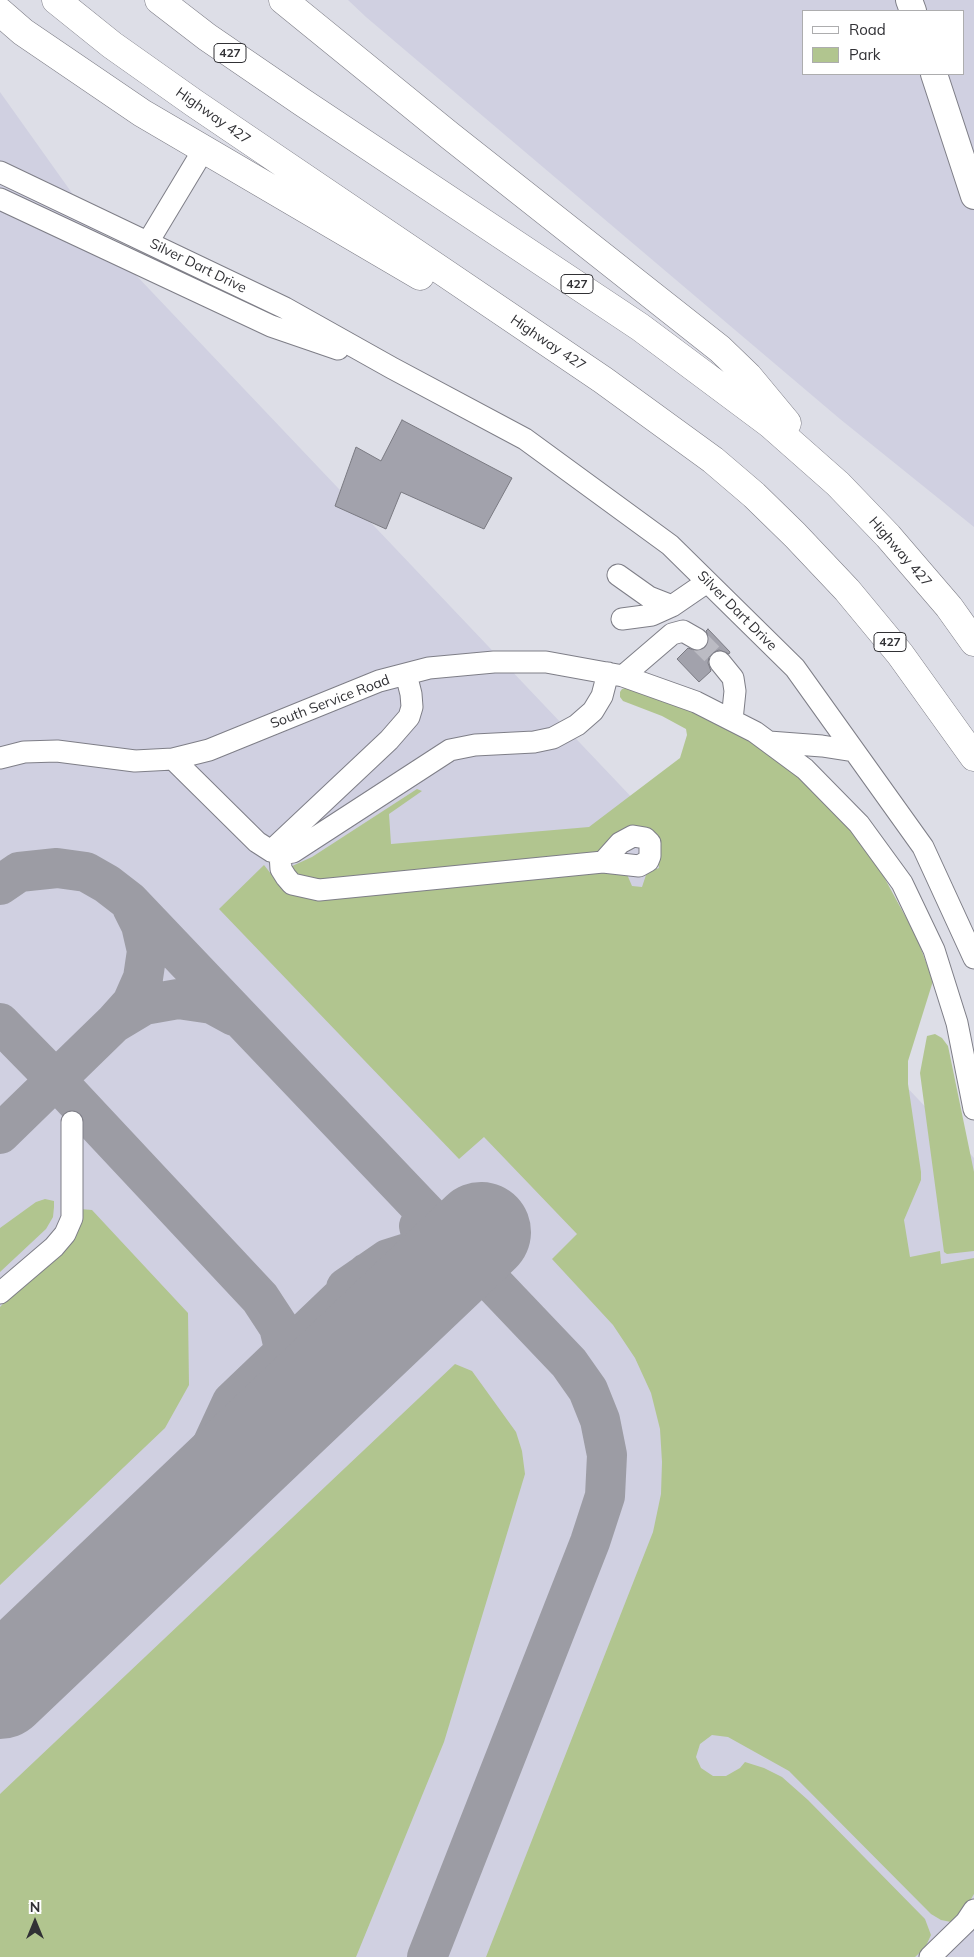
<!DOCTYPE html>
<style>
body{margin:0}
#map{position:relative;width:974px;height:1957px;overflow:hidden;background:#dddee7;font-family:Mulish,sans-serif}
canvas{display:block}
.legend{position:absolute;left:802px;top:10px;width:162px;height:65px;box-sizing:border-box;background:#fff;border:1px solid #adadae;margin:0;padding:6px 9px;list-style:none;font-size:15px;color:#313135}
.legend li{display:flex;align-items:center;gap:10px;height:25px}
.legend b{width:25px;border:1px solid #adadae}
.north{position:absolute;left:10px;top:1897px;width:50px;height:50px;-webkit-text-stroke:4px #fff;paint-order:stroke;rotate:0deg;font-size:14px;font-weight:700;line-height:20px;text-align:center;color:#313135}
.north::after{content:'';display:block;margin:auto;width:18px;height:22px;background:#313135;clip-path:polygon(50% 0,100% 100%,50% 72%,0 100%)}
</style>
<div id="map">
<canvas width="974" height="1957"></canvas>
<ul class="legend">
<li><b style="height:6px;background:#fff"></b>Road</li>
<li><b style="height:14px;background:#b1c58f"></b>Park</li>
</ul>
<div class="north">N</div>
</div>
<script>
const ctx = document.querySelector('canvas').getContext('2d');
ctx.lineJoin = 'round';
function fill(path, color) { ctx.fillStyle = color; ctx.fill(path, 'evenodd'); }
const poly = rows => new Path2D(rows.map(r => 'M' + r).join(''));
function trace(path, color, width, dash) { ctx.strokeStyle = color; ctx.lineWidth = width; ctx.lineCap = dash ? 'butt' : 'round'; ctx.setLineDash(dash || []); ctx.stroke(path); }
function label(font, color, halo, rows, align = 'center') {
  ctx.font = font + ' Mulish,sans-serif'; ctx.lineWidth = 4; ctx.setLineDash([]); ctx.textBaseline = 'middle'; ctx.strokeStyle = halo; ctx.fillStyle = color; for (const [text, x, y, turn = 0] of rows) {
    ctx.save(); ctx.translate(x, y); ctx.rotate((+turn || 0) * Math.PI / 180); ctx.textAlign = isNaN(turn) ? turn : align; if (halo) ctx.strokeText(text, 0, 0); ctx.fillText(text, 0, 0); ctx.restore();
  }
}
const built = poly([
 [348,0,974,0,974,527,840,419,366,17],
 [803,11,963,11,963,74,803,74],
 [0,92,114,252,974,1158,974,1957,0,1957]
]);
const green = poly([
 [629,687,719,722,770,754,806,782,856,834,877,864,917,938,933,981,908,1061,908,1084,921,1172,921,1180,904,1220,910,1257,940,1251,941,1264,974,1258,974,1894,968,1904,951,1922,941,1920,931,1914,789,1771,728,1737,712,1735,700,1744,696,1757,701,1768,713,1776,726,1776,740,1768,745,1762,764,1768,782,1777,808,1800,925,1919,931,1935,925,1948,915,1957,486,1957,653,1532,661,1494,662,1462,660,1429,651,1393,635,1358,613,1325,552,1259,577,1234,484,1137,459,1159,219,909,264,865,275,879,298,890,592,867,626,872,632,886,642,887,647,872,659,868,654,843,600,853,310,886,290,867,312,857,417,789,422,791,389,814,391,844,589,827,680,758,687,735,686,729,662,716,623,701,620,697,620,692,622,689],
 [935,1034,942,1038,948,1046,974,1172,974,1251,947,1254,944,1252,920,1073,927,1036],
 [45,1199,54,1201,54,1207,53,1217,46,1229,0,1272,0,1228,36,1202],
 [80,1209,92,1210,188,1313,189,1385,165,1428,0,1585,0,1307,12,1294],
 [455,1364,472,1371,516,1432,522,1451,525,1474,444,1742,356,1957,0,1957,0,1794]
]);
const taxiway = poly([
 [0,885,19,872,57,868,86,872,107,884,129,901,569,1363,588,1390,600,1420,607,1455,605,1496,590,1542,427,1957],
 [115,1022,132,1003,143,978,147,951,141,925,132,907],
 [0,1023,55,1079,260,1298,279,1327,287,1361,284,1392,276,1414,252,1450],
 [0,1134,114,1023,144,1005,178,999,212,1004,234,1016],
 [346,1288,388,1259,407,1253,441,1254,462,1261,477,1269],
 [407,1303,421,1263,421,1234,419,1226],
 [176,1523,232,1402,367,1273]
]);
const runway = poly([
 [0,1689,481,1232]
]);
const building = poly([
 [402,420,512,478,484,529,401,492,386,529,335,506,356,447,381,461,402,420],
 [708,629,730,652,729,654,719,650,712,653,709,657,708,663,711,671,699,682,677,659,688,648,697,651,704,650,708,646,709,639,706,631,708,629]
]);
const minorTunnel = poly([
 [697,639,720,662]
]);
const minor = poly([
 [0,172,285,308,392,368,525,439,670,545,795,668,923,847,974,958],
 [0,199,271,326,338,349],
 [148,242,204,149],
 [618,575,649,597,672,606],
 [622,619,652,615,672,606,707,582],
 [720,662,733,678,735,691,732,720],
 [623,676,672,634,683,631,697,639],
 [769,742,822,746,854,751],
 [0,758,24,752,57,751,135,761,173,759,209,750,379,681,429,668,494,662,546,662,623,676,696,702,755,732,805,769,859,824,902,883,934,950,957,1023,974,1109],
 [173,759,257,842,271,851,280,854,293,852,450,750,475,745,534,742,553,738,577,725,593,711,602,696,608,673],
 [271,851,389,740,409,717,412,707,411,694,406,674],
 [280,854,281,869,286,877,292,884,319,890,603,862,639,866,648,861,650,856,650,843,645,838,633,836,620,843,603,862],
 [0,1293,54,1247,65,1234,72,1218,72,1122],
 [930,1957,966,1922,974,1910]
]);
const major = poly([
 [909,0,913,11],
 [934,74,974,196]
]);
const highway = poly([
 [56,0,112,45,194,103,603,380,713,460,754,495,795,535,847,590,900,654,974,757],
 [159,0,207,37,302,102,640,327,770,424,838,484,888,536,949,607,974,642],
 [283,0,449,135,720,349,748,376,787,423],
 [0,12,23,32,142,113,420,276]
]);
const shields = [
 [230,53,32],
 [577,284,32],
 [890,642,32]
];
const shieldNames = [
 ["427",230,53],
 ["427",577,284],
 ["427",890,642]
];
const streetNames = [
 ["Highway 427",213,116,35],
 ["Silver Dart Drive",198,266,26],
 ["Highway 427",548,343,34],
 ["Highway 427",900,552,49],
 ["Silver Dart Drive",737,611,45],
 ["South Service Road",330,702,-21]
];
fill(built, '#d0d0e1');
fill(green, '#b1c58f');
trace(taxiway, '#9c9ca4', 40);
trace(runway, '#9c9ca4', 100);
fill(building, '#a2a2ac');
trace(building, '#7a7a82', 1);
trace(minorTunnel, '#bbbbc3', 21, [21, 11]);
trace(minor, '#7e7e87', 23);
trace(major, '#7e7e87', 28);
trace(highway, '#7e7e87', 29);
trace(minor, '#fff', 21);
trace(major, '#fff', 26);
trace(highway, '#fff', 28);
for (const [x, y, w] of shields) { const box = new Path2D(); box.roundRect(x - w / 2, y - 9.5, w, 19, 4); ctx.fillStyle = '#fff'; ctx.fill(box); trace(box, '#313135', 1); }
label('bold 12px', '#313135', null, shieldNames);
label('14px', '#313135', '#fff', streetNames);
</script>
